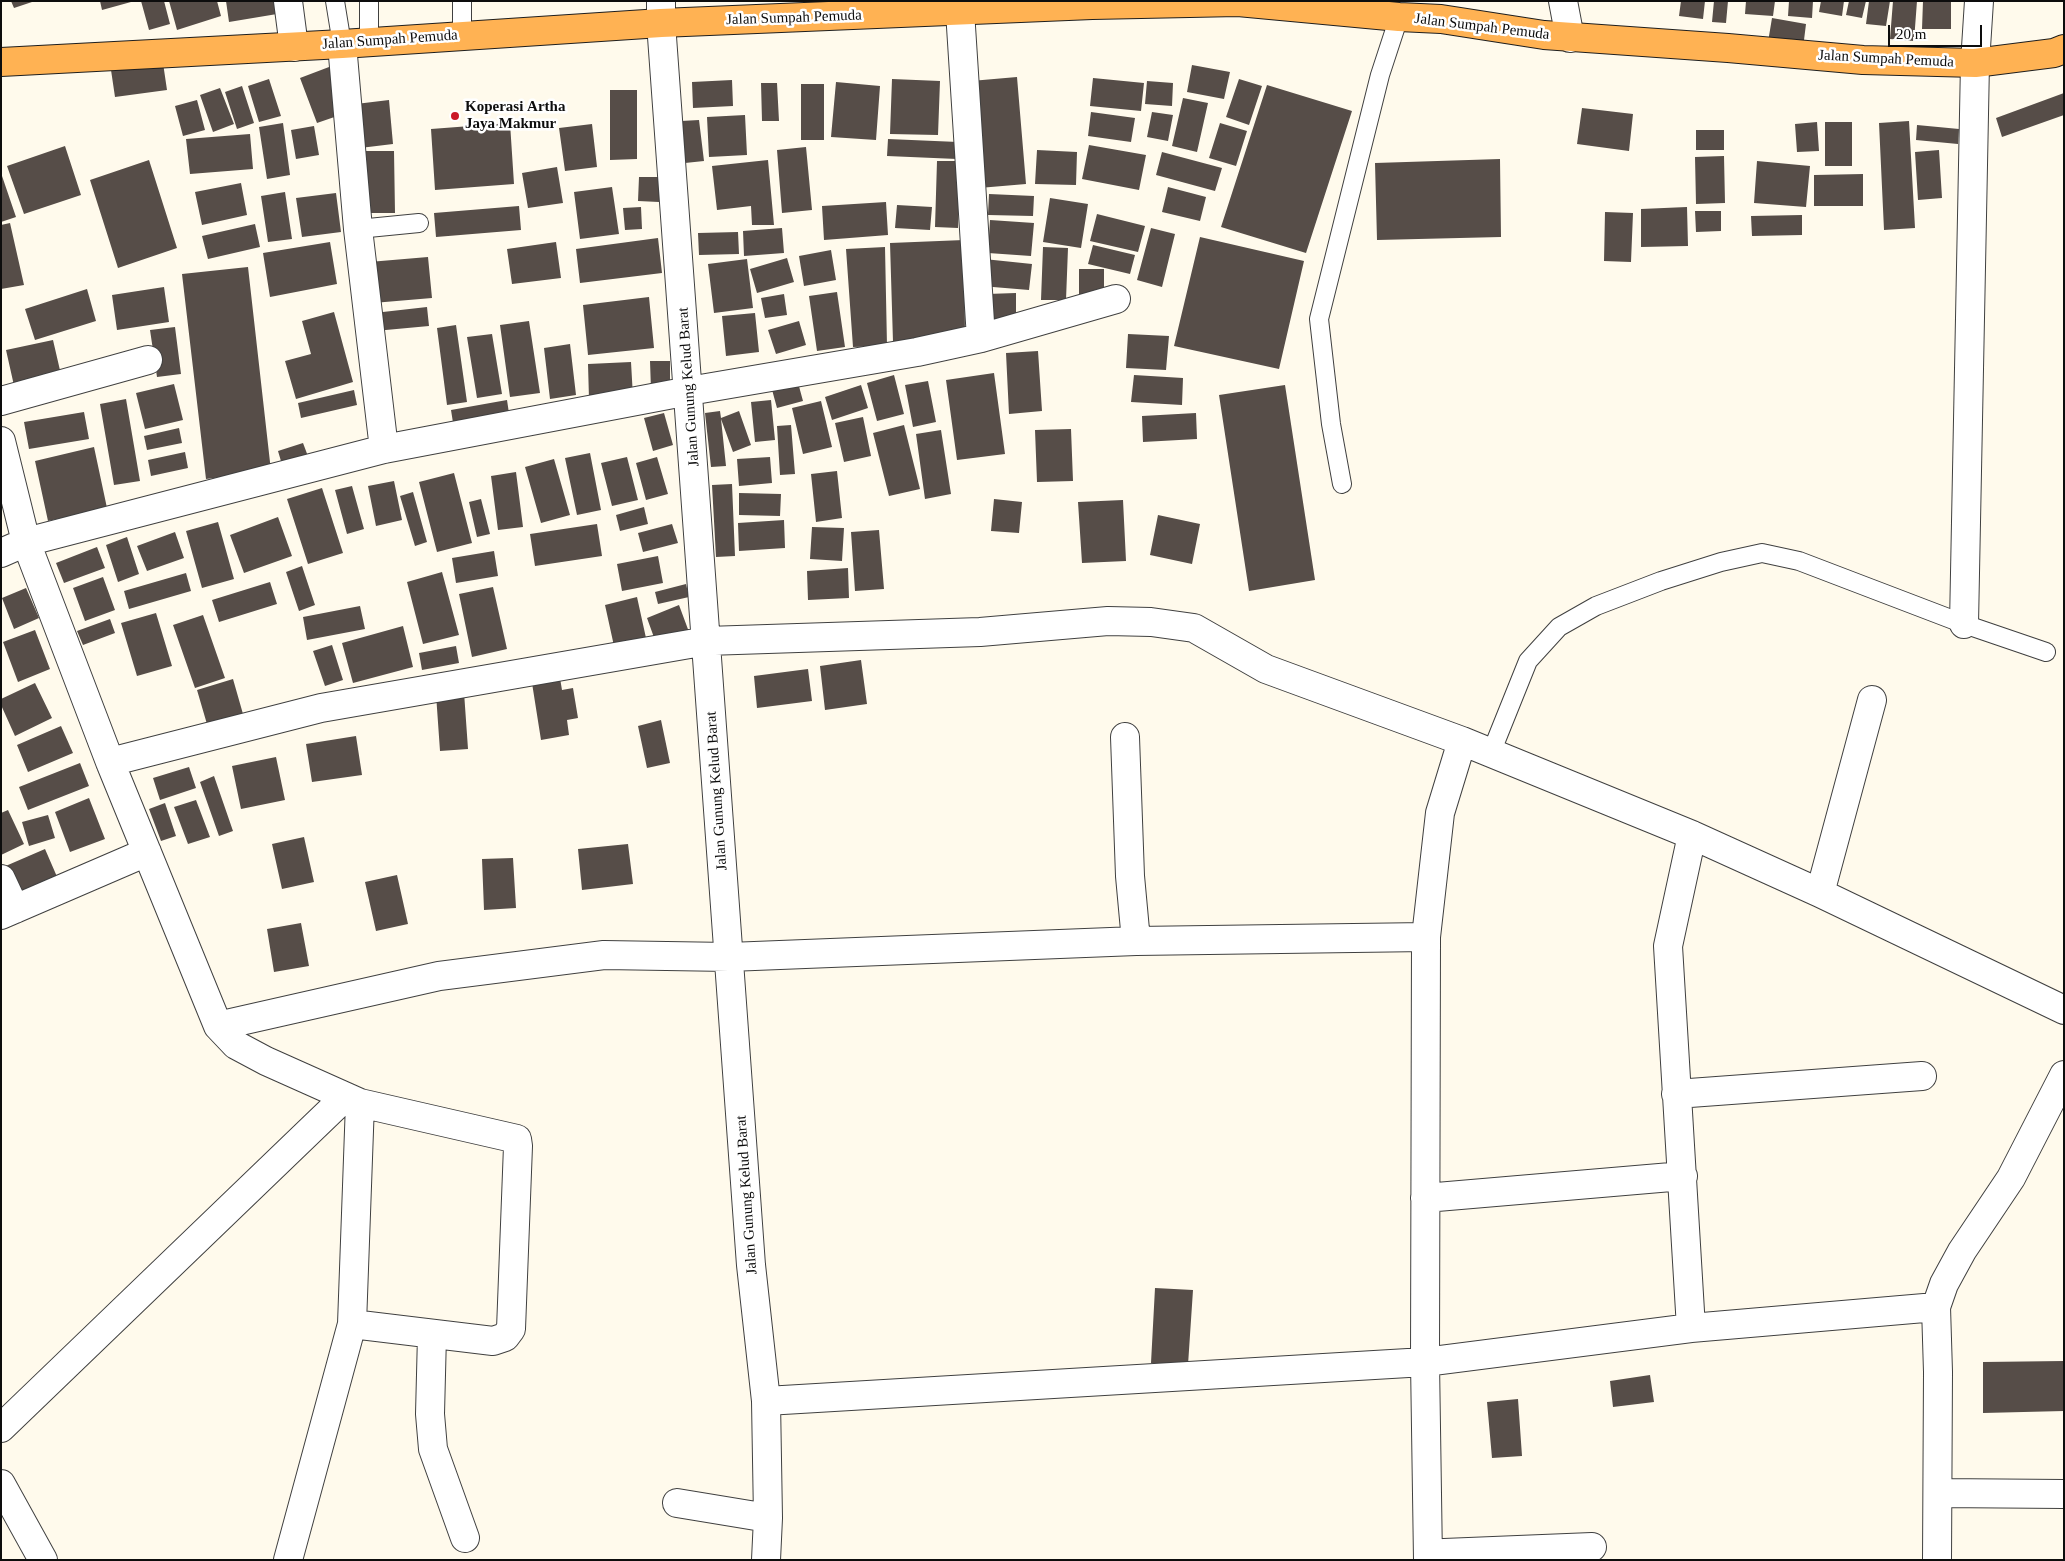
<!DOCTYPE html>
<style>
body{margin:0}
#map{position:relative;width:2065px;height:1561px;overflow:hidden;background:#fffaec;font-family:"Times New Roman",serif}
canvas{display:block}
.frame{position:absolute;inset:0;border:2px solid #0d0d0d;pointer-events:none}
.scale{position:absolute;left:1888px;top:25px;width:94px;height:22px;box-sizing:border-box;border:2px solid #0d0d0d;border-top:0;padding-left:6px;font-size:15px;line-height:18px;white-space:nowrap;color:#0d0d0d;-webkit-text-stroke:4px #fff;paint-order:stroke}
</style>
<div id="map">
<canvas width="2065" height="1561"></canvas>
<div class="frame"></div>
<div class="scale">20 m</div>
</div>
<script>
const ctx = document.querySelector('canvas').getContext('2d');
ctx.lineJoin = 'round';
function fill(path, color) { ctx.fillStyle = color; ctx.fill(path, 'evenodd'); }
const poly = rows => new Path2D(rows.map(r => 'M' + r).join(''));
function trace(path, color, width, dash) { ctx.strokeStyle = color; ctx.lineWidth = width; ctx.lineCap = dash ? 'butt' : 'round'; ctx.setLineDash(dash || []); ctx.stroke(path); }
function label(font, color, halo, rows, align = 'center') {
  ctx.font = font + ' "Times New Roman",serif'; ctx.lineWidth = 5; ctx.setLineDash([]); ctx.textBaseline = 'middle'; ctx.strokeStyle = halo; ctx.fillStyle = color; for (const [text, x, y, turn = 0] of rows) {
    ctx.save(); ctx.translate(x, y); ctx.rotate((+turn || 0) * Math.PI / 180); ctx.textAlign = isNaN(turn) ? turn : align; if (halo) ctx.strokeText(text, 0, 0); ctx.fillText(text, 0, 0); ctx.restore();
  }
}
const building = poly([
 [11,1,32,1,32,2,14,8],
 [100,1,130,1,131,2,102,10],
 [141,1,164,1,170,24,149,30],
 [169,1,217,1,221,16,177,30],
 [226,1,276,1,277,14,229,22],
 [1681,1,1705,1,1703,19,1679,16],
 [1714,1,1728,1,1726,23,1712,22],
 [1746,1,1775,1,1773,16,1745,14],
 [1789,1,1813,1,1812,18,1788,16],
 [1821,1,1844,1,1842,16,1819,12],
 [1849,1,1866,1,1862,18,1846,15],
 [1869,1,1890,1,1886,26,1866,24],
 [1893,1,1917,1,1914,41,1890,39],
 [1923,1,1951,1,1951,29,1922,29],
 [1772,18,1806,24,1803,48,1768,42],
 [163,63,167,90,115,97,111,70],
 [1192,65,1230,72,1224,99,1187,92],
 [329,67,346,113,317,123,300,78],
 [1017,77,1026,184,979,188,971,81],
 [1093,78,1144,83,1141,111,1090,106],
 [269,79,281,116,259,122,248,86],
 [892,79,940,81,938,135,890,134],
 [1239,79,1262,86,1249,125,1226,117],
 [732,80,733,106,693,108,692,82],
 [1147,81,1173,83,1172,106,1145,104],
 [836,82,880,86,876,140,831,137],
 [761,83,777,83,779,121,762,121],
 [801,84,824,84,824,140,801,140],
 [1267,85,1352,111,1306,253,1221,227],
 [242,86,254,123,237,129,225,92],
 [220,88,234,124,213,132,200,95],
 [610,90,637,90,637,159,610,160],
 [2064,93,2064,115,2002,137,1996,118],
 [1183,98,1208,103,1197,152,1172,146],
 [197,100,205,130,183,136,175,106],
 [389,100,393,144,360,148,356,104],
 [1582,108,1633,114,1629,151,1577,144],
 [1091,112,1135,118,1131,142,1088,136],
 [1152,112,1173,115,1168,141,1147,137],
 [745,115,747,155,709,157,707,117],
 [699,120,704,161,685,163,681,121],
 [1909,121,1915,228,1884,230,1879,123],
 [1817,122,1819,151,1797,152,1795,124],
 [1825,122,1852,122,1852,166,1825,166],
 [283,123,290,175,267,179,259,127],
 [510,123,514,184,435,190,431,129],
 [1220,123,1247,131,1236,166,1209,158],
 [592,124,597,167,565,171,559,128],
 [1917,125,1959,129,1958,144,1916,140],
 [314,126,319,155,296,159,291,130],
 [1696,130,1724,130,1724,150,1696,150],
 [250,134,253,169,190,174,186,139],
 [888,139,958,142,957,159,887,156],
 [1089,145,1146,155,1139,190,1082,179],
 [65,146,81,195,24,214,7,166],
 [806,147,812,210,782,213,777,150],
 [1037,150,1077,152,1076,185,1035,184],
 [1939,150,1942,198,1918,200,1915,152],
 [366,151,394,151,395,213,367,213],
 [1162,152,1222,168,1215,191,1156,175],
 [1724,156,1725,203,1696,204,1695,157],
 [1500,159,1501,237,1377,240,1375,163],
 [149,160,177,248,118,268,90,180],
 [768,160,774,225,752,225,751,206,717,210,712,166],
 [937,161,960,161,958,228,935,227],
 [1757,161,1810,166,1806,207,1754,203],
 [557,167,563,203,528,208,522,173],
 [1,173,16,217,1,222],
 [1863,174,1863,206,1814,206,1814,175],
 [639,177,659,177,659,202,638,201],
 [241,183,247,215,202,225,195,192],
 [612,187,619,234,580,239,574,192],
 [1168,187,1206,197,1200,221,1162,212],
 [285,192,292,239,268,242,261,196],
 [336,193,341,232,302,237,296,198],
 [989,194,1034,196,1033,216,988,215],
 [1050,198,1088,204,1081,248,1043,242],
 [886,202,888,235,824,240,822,206],
 [897,205,932,207,930,230,895,228],
 [519,206,521,230,436,237,434,213],
 [641,207,642,229,625,230,623,208],
 [1687,207,1688,246,1641,247,1641,209],
 [1695,211,1721,211,1721,231,1696,232],
 [1605,212,1633,213,1631,262,1604,261],
 [1097,214,1145,226,1138,252,1090,241],
 [1802,215,1802,235,1752,236,1751,216],
 [990,220,1034,223,1031,256,988,253],
 [10,223,24,285,1,289,1,225],
 [255,224,260,247,208,259,202,236],
 [782,228,784,253,744,256,743,231],
 [1151,228,1175,234,1162,287,1137,280],
 [738,232,739,254,699,255,698,233],
 [1200,237,1304,261,1279,369,1174,346],
 [658,238,662,273,580,283,576,249],
 [964,240,965,335,893,342,890,243],
 [330,242,337,284,270,297,263,253],
 [556,242,561,278,512,284,507,249],
 [1093,245,1135,255,1130,274,1088,264],
 [885,247,887,346,853,347,846,249],
 [1043,247,1068,248,1066,300,1041,300],
 [831,250,836,280,804,286,799,256],
 [428,257,432,298,373,303,369,262],
 [787,258,794,282,757,293,750,269],
 [747,259,753,308,714,313,708,264],
 [984,259,1032,264,1029,290,981,286],
 [248,267,271,471,206,479,182,274],
 [1079,269,1104,269,1104,295,1079,298],
 [164,287,169,322,117,330,112,295],
 [87,289,96,321,35,340,25,309],
 [837,292,845,347,817,351,809,296],
 [1016,293,1016,321,987,328,987,294],
 [784,294,787,315,765,318,761,298],
 [649,297,654,348,588,355,583,305],
 [427,307,429,326,375,331,374,313],
 [334,312,353,382,296,399,285,361,311,354,302,321],
 [755,313,759,352,726,356,722,316],
 [529,321,540,393,510,397,500,325],
 [799,321,806,345,776,354,768,330],
 [456,325,467,402,447,405,437,328],
 [175,327,181,374,157,377,150,330],
 [492,334,502,394,477,398,467,337],
 [1128,334,1169,336,1166,370,1126,368],
 [53,340,62,379,15,390,6,350],
 [570,344,576,395,550,399,544,348],
 [1038,351,1042,411,1009,414,1006,353],
 [650,361,670,361,670,390,651,390],
 [631,362,633,397,589,399,588,364],
 [994,373,1005,454,957,460,946,380],
 [894,375,904,414,877,421,867,383],
 [1134,375,1183,378,1182,405,1131,402],
 [797,379,803,401,777,408,771,386],
 [928,381,936,422,913,427,905,385],
 [174,384,183,420,145,429,136,393],
 [861,385,868,408,832,420,825,397],
 [1285,385,1315,580,1249,591,1219,395],
 [354,390,357,405,301,418,298,403],
 [126,399,140,481,114,485,100,404],
 [507,400,510,420,454,429,451,410],
 [771,400,775,440,755,442,751,402],
 [821,401,832,447,803,454,792,408],
 [720,411,721,418,739,411,751,445,733,452,721,419,726,466,711,467,705,413],
 [84,412,89,439,29,449,24,422],
 [664,413,673,445,653,451,644,418],
 [1196,413,1197,439,1143,442,1142,416],
 [863,417,871,456,844,462,835,423],
 [791,425,795,474,780,475,777,426],
 [904,425,920,489,889,496,873,433],
 [179,428,182,443,147,450,144,436],
 [1071,429,1073,481,1037,482,1035,430],
 [941,430,951,494,925,499,916,434],
 [303,443,309,459,283,468,278,451],
 [94,447,107,508,48,521,35,461],
 [185,452,188,468,151,476,148,460],
 [590,453,601,510,577,515,565,458],
 [627,457,638,500,612,506,601,463],
 [657,457,668,494,646,500,636,463],
 [770,457,772,483,739,486,737,459],
 [554,459,570,515,541,523,525,467],
 [837,471,842,518,816,522,811,474],
 [516,472,523,527,498,530,491,476],
 [454,473,472,543,437,552,419,482],
 [394,481,402,520,376,526,368,486],
 [732,484,735,556,716,557,712,485],
 [352,486,364,529,347,534,335,490],
 [322,488,343,553,308,564,287,499],
 [413,492,427,542,415,546,400,496],
 [739,493,781,494,780,516,739,515],
 [481,499,490,534,477,537,469,502],
 [994,499,1022,502,1019,533,991,531],
 [1123,500,1126,561,1082,563,1078,502],
 [644,507,648,524,620,531,616,515],
 [1158,515,1200,524,1192,564,1150,555],
 [278,517,292,556,244,573,230,535],
 [784,520,785,548,739,551,738,523],
 [218,522,234,579,202,588,186,531],
 [597,524,602,556,535,566,530,534],
 [672,524,678,543,643,552,638,533],
 [812,527,844,528,842,561,810,559],
 [879,530,884,589,855,591,851,532],
 [175,532,184,558,147,571,137,546],
 [127,537,139,574,118,582,106,545],
 [97,547,105,568,64,583,56,563],
 [494,551,498,576,456,583,452,558],
 [658,556,663,583,622,591,617,564],
 [302,566,315,605,299,611,286,572],
 [848,568,849,598,808,600,807,571],
 [442,572,459,635,423,644,407,582],
 [186,573,191,591,129,609,124,591],
 [103,577,115,610,85,621,73,588],
 [270,582,277,604,219,622,212,600],
 [686,584,689,597,658,604,655,592],
 [493,587,507,649,472,657,459,594],
 [26,588,39,618,14,629,2,598],
 [637,597,646,638,614,646,605,605],
 [679,605,689,632,656,643,647,618],
 [360,606,365,629,307,640,303,617],
 [156,613,172,666,137,676,121,623],
 [203,615,225,678,195,688,173,625],
 [110,619,115,633,83,645,77,631],
 [403,626,413,667,353,683,342,643],
 [35,630,50,669,18,682,3,642],
 [332,645,343,680,325,686,313,651],
 [456,646,459,663,422,670,419,653],
 [861,660,867,704,825,710,820,666],
 [808,669,812,701,757,708,754,676],
 [560,678,562,690,573,688,578,718,567,720,569,735,541,740,532,683],
 [233,679,245,721,209,731,197,690],
 [35,683,52,718,15,736,1,705,1,699],
 [464,692,468,749,440,751,436,694],
 [661,720,670,763,647,768,638,726],
 [61,726,73,753,28,772,17,745],
 [356,736,362,775,312,782,306,744],
 [276,757,285,800,241,809,232,766],
 [80,763,89,786,28,810,19,787],
 [189,767,196,788,160,800,153,778],
 [214,776,233,831,219,836,200,782],
 [89,798,105,839,70,852,55,812],
 [196,800,210,837,188,844,174,807],
 [165,803,176,836,161,841,149,809],
 [8,810,24,844,1,855,1,813],
 [48,815,55,838,29,846,22,822],
 [304,837,314,882,282,889,272,844],
 [628,844,633,884,582,890,578,849],
 [45,849,58,879,13,898,1,868],
 [513,858,516,908,484,910,482,859],
 [397,875,408,924,376,931,365,882],
 [301,923,309,966,274,972,267,929],
 [1155,1288,1193,1290,1188,1365,1151,1363],
 [2064,1361,2064,1411,1983,1413,1983,1362],
 [1650,1375,1654,1402,1613,1407,1610,1381],
 [1518,1399,1522,1456,1492,1458,1487,1402]
]);
const service = poly([
 [335,1,342,44],
 [462,36,462,1],
 [369,42,369,1],
 [358,229,419,223],
 [1342,484,1331,424,1319,319,1380,75,1399,17],
 [1491,753,1528,661,1559,627,1596,606,1661,581,1721,562,1762,553,1799,561,1964,624,2046,652]
]);
const minor = poly([
 [288,1,294,47],
 [661,1,661,23,751,1265,766,1401,768,1518,766,1560],
 [1563,1,1570,38],
 [960,11,981,338],
 [342,44,358,229,384,449],
 [1,401,148,360],
 [1,441,26,542,110,762,218,1026,236,1045,266,1061,360,1103,517,1139,518,1146,511,1329,505,1337,493,1341,352,1324],
 [1,553,26,542,384,449,689,391,917,352,981,338,1116,299],
 [1964,624,1975,63,1979,1],
 [1125,737,1130,876,1136,941],
 [110,762,321,708,707,641,980,632,1108,621,1151,622,1194,628,1266,669,1462,741,1692,835,1820,893,2064,1010],
 [1,879,15,909],
 [1820,893,1872,700],
 [1,915,147,852],
 [218,1026,439,976,604,955,729,957,1136,941,1426,937],
 [1676,1094,1922,1076],
 [1425,1198,1683,1176],
 [1691,1328,1668,946,1692,835],
 [432,1335,430,1414,433,1449,465,1538],
 [766,1401,1425,1362,1691,1328,1936,1307],
 [1,1428,345,1097],
 [1,1484,43,1560],
 [1938,1493,2064,1494],
 [677,1503,768,1518],
 [1444,1553,1592,1547],
 [288,1560,352,1324,360,1103],
 [1428,1560,1425,1362,1426,937,1440,813,1462,741],
 [1937,1560,1938,1372,1936,1307,1944,1284,1962,1251,2011,1178,2064,1075]
]);
const trunk = poly([
 [1,62,342,44,661,23,1092,5,1238,2,1399,17,1441,19,1544,35,1728,48,1863,60,1975,63,2054,53,2064,49]
]);
const markers = [
 [455,116,5,"#ca1829"]
];
const streetNames = [
 ["Jalan Sumpah Pemuda",794,18,-2],
 ["Jalan Sumpah Pemuda",1482,27,7],
 ["Jalan Sumpah Pemuda",390,40,-4],
 ["Jalan Sumpah Pemuda",1886,59,3],
 ["Jalan Gunung Kelud Barat",689,387,-94],
 ["Jalan Gunung Kelud Barat",717,791,-94],
 ["Jalan Gunung Kelud Barat",747,1195,-94]
];
const poiNames = [
 ["Koperasi Artha",465,107],
 ["Jaya Makmur",465,124]
];
fill(building, '#564d48');
trace(service, '#404040', 20);
trace(minor, '#404040', 30);
trace(trunk, '#1e1e1e', 30);
trace(service, '#fff', 18);
trace(minor, '#fff', 28);
trace(trunk, '#ffb253', 28);
for (const [x, y, r, color] of markers) { const dot = new Path2D(); dot.arc(x, y, r, 0, 2 * Math.PI); ctx.fillStyle = color; ctx.fill(dot); trace(dot, '#fff', 2); }
label('15px', '#0d0d0d', '#fff', streetNames);
label('bold 15px', '#0d0d0d', '#fff', poiNames, 'left');
</script>
